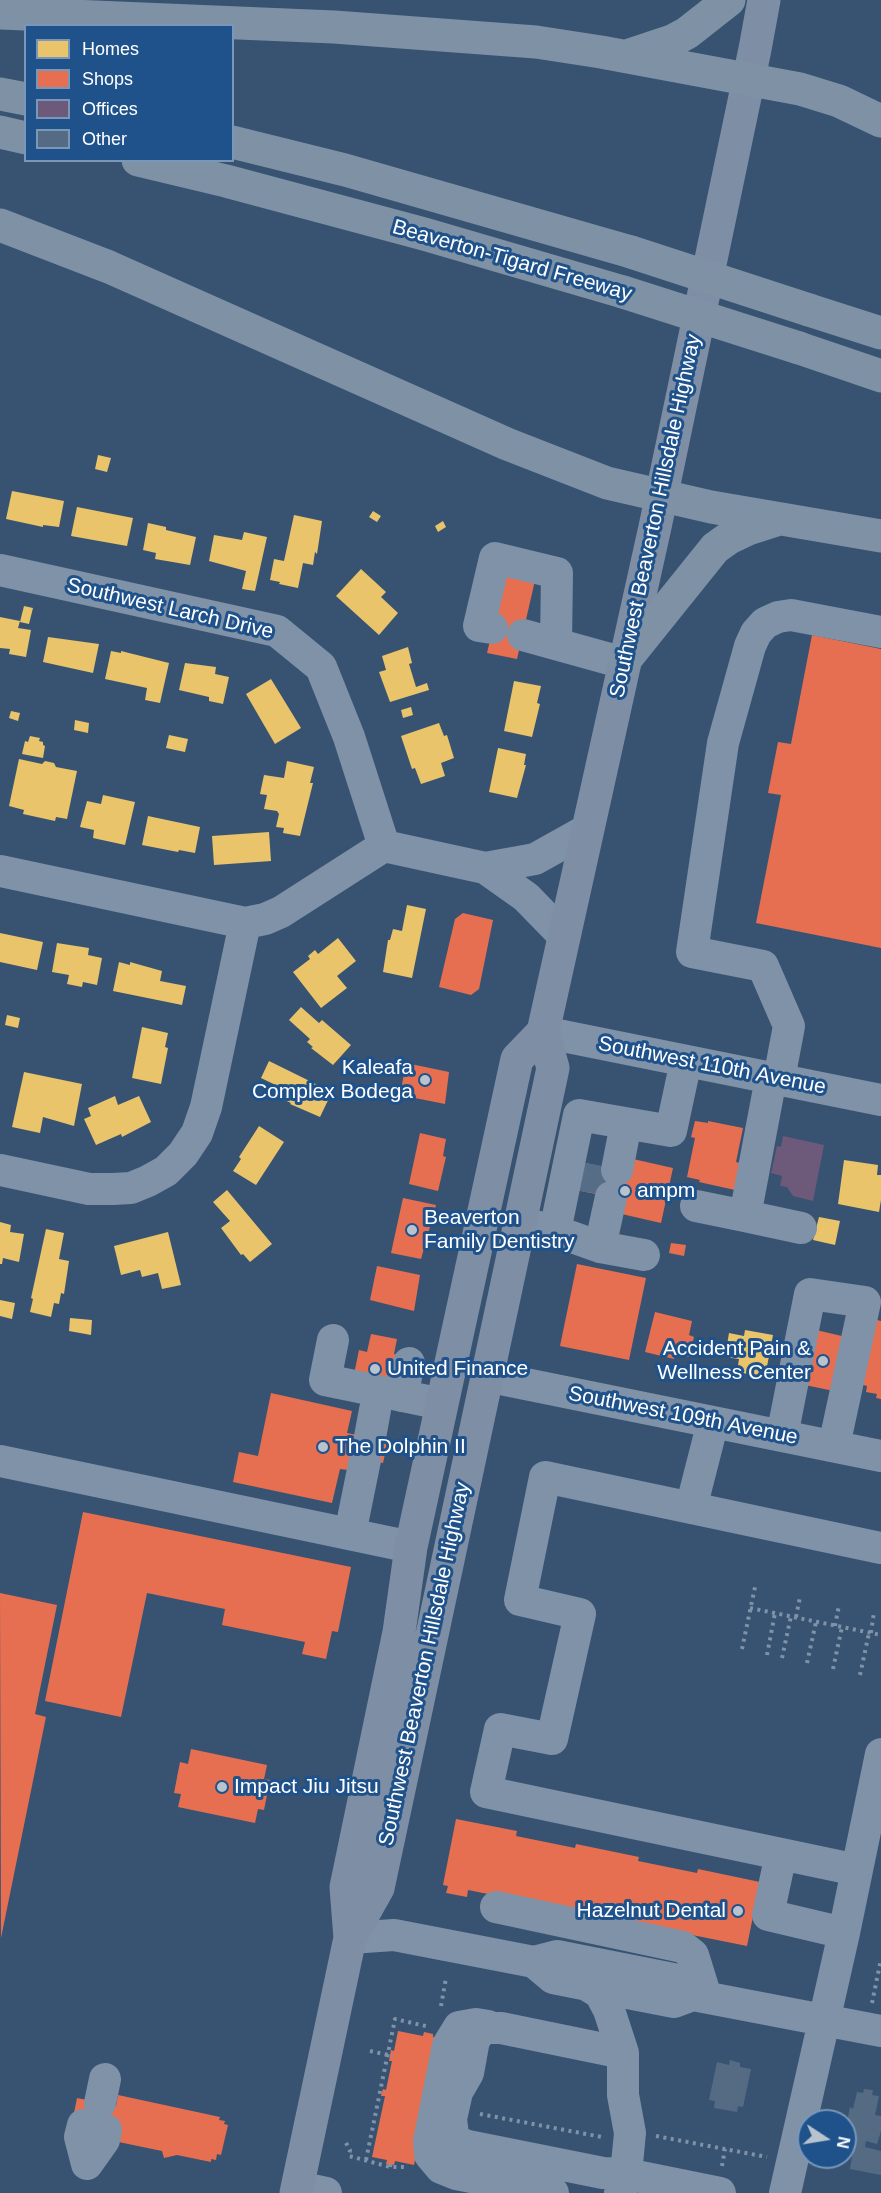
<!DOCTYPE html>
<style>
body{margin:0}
#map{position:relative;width:881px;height:2193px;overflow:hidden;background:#385372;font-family:Arial,sans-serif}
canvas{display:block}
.legend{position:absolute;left:24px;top:24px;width:210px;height:138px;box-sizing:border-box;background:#1f528b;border:2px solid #7997b9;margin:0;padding:8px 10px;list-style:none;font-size:18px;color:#fff}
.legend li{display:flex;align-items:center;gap:12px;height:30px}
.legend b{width:30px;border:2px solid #7997b9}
.north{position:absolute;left:797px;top:2109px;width:60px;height:60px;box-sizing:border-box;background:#1f528b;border:2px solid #7997b9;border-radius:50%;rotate:102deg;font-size:16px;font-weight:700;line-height:24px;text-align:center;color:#fff}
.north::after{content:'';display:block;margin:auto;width:21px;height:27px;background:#b9c3ce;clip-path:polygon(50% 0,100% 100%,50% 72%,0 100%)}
</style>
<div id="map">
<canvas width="881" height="2193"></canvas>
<ul class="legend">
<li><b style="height:16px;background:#e9c46a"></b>Homes</li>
<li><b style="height:16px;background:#e76f51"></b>Shops</li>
<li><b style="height:16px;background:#6d597a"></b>Offices</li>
<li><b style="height:16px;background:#556b84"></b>Other</li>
</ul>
<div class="north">N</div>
</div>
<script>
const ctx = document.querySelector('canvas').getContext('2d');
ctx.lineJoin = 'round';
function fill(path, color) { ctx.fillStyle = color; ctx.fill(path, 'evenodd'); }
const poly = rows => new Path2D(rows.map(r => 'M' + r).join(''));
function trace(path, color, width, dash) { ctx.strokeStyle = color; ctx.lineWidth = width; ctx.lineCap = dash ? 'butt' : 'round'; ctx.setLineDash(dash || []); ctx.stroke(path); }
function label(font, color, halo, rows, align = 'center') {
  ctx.font = font + ' Arial,sans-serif'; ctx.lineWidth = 6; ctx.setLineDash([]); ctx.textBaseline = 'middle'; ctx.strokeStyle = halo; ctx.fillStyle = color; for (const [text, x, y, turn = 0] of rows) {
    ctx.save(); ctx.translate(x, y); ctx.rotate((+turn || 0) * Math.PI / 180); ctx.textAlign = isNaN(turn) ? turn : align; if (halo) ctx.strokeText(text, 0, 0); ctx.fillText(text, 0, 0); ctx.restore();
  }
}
const homes = poly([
 [98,455,111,458,107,472,95,469],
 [12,491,64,501,59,527,43,525,43,527,6,519],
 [77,507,133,518,127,546,71,536],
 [373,511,381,516,377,522,369,517],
 [294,515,322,521,317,554,315,552,313,565,303,563,298,588,279,584,280,582,270,580,274,559,284,561],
 [443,521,446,527,438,532,435,526],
 [148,523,166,527,166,530,196,537,190,565,155,559,156,553,143,550],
 [244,532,267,537,255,591,242,589,246,571,209,561,214,535,242,540],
 [361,569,386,592,381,597,398,613,379,635,336,596],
 [24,606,33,608,29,624,20,622],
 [0,617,20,621,18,628,31,630,26,657,9,654,10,649,0,648],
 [48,637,99,644,93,673,43,662],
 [408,647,412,663,409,664,416,687,427,683,429,690,390,702,379,672,386,670,382,656],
 [111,651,121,653,121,651,169,663,160,703,145,700,147,688,105,679],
 [185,663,216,667,215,674,229,677,223,704,209,701,209,697,179,690],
 [271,679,301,728,275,744,246,694],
 [514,681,541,686,537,703,540,704,532,737,504,731],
 [411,707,413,715,403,718,401,710],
 [11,711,20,713,18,721,9,718],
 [75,720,89,723,88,733,74,730],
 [439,723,444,736,447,735,454,758,441,763,445,776,421,784,415,768,412,769,401,736],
 [169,735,188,739,185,752,166,748],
 [30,736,40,738,39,741,43,742,43,745,45,746,43,758,22,754,25,741,28,742],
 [498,748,526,754,524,765,526,765,517,798,489,792],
 [19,759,42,764,45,761,54,763,56,767,77,771,67,819,56,817,55,821,23,814,24,810,9,806],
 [287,761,314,767,310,783,313,783,300,836,283,833,284,828,276,827,279,814,277,811,264,809,267,795,260,794,264,775,284,778],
 [103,795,135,802,125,845,93,838,94,830,80,827,87,801,101,804],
 [148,816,200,827,195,853,179,850,178,852,142,845],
 [269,832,271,861,214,865,212,836],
 [407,905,426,909,412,978,383,972,388,940,390,940,393,929,402,931],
 [0,933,43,942,37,970,0,962],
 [338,938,356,961,337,976,347,988,321,1008,293,972,310,959,308,956,315,950,318,954],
 [57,943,89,948,88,955,102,958,97,985,83,982,82,987,67,984,69,975,52,972],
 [119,962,130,965,130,962,162,971,160,981,186,986,182,1005,113,991],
 [301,1007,319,1023,322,1020,351,1045,333,1065,311,1048,313,1047,307,1042,310,1039,289,1020],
 [7,1015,20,1018,18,1028,5,1025],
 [142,1027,168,1033,165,1047,168,1048,161,1084,132,1078],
 [269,1061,332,1092,320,1117,290,1104,291,1103,280,1098,284,1089,261,1078],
 [24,1072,82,1084,74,1126,43,1117,40,1133,12,1127],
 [115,1096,118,1105,139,1096,151,1122,122,1137,121,1134,96,1145,84,1119,91,1116,88,1108],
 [259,1126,284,1142,256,1185,233,1171,241,1159,239,1157],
 [844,1160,878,1165,877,1175,881,1175,881,1200,879,1212,838,1204],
 [227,1190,272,1244,250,1262,243,1254,241,1255,221,1228,230,1221,213,1202],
 [819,1217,840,1221,835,1245,813,1240],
 [0,1222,11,1225,10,1232,24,1234,19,1262,3,1258,2,1264,0,1264],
 [46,1229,64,1233,59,1259,69,1261,64,1294,61,1293,59,1304,54,1303,51,1317,30,1312,33,1299,31,1298],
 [168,1232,181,1285,162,1289,158,1273,142,1277,140,1270,121,1275,114,1246],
 [0,1300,15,1303,12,1319,0,1316],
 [70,1318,92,1320,91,1335,69,1331],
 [745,1330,773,1335,765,1377,737,1372,739,1359,725,1357,729,1333,744,1336]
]);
const shops = poly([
 [499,569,536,576,517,659,487,653,501,594],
 [812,635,881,649,881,948,756,923,781,795,768,793,778,742,791,744],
 [463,913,493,920,479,989,471,995,439,987,455,919],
 [406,1063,449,1072,445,1104,400,1095],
 [695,1121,708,1123,708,1121,743,1128,736,1162,740,1163,735,1190,699,1182,700,1180,687,1177,695,1138,691,1137],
 [420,1133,446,1139,443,1156,446,1157,438,1191,409,1184],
 [624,1157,673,1168,661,1223,613,1212,616,1198,571,1189,577,1161,621,1171],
 [403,1198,436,1205,421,1259,391,1253],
 [671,1243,686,1245,684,1256,669,1253],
 [577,1264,646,1278,629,1360,560,1346],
 [377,1266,420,1275,414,1311,370,1300],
 [655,1312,692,1321,689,1335,694,1337,689,1357,676,1354,674,1359,645,1352],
 [870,1318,881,1321,881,1399,876,1398,877,1394,866,1392,867,1386,856,1383],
 [812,1329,846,1337,834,1391,800,1384],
 [371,1334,397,1339,394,1354,398,1355,390,1392,352,1384,359,1350,367,1352],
 [271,1393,352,1411,347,1433,388,1441,383,1463,350,1457,348,1470,340,1469,332,1503,233,1482,239,1452,258,1456],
 [83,1512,351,1567,338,1632,332,1631,326,1659,302,1654,305,1642,222,1625,225,1609,147,1593,121,1717,45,1701],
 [0,1593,57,1605,35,1714,46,1717,1,1938],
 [191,1749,267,1765,264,1779,270,1780,264,1810,258,1809,255,1823,178,1807,181,1794,174,1793,180,1762,188,1764],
 [456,1819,517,1831,516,1836,575,1848,576,1844,639,1857,638,1861,697,1873,698,1869,760,1882,747,1946,468,1890,467,1897,446,1893,448,1886,443,1885],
 [398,2031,423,2036,424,2032,433,2034,433,2037,440,2039,414,2165,395,2161,394,2165,386,2164,387,2160,372,2157,385,2096,381,2096,383,2089,386,2090,392,2061,389,2061,391,2050,394,2051],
 [118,2095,220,2117,219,2120,225,2121,224,2124,228,2125,221,2155,217,2154,216,2160,211,2159,211,2162,177,2155,164,2158,162,2151,109,2140,72,2123,77,2098,116,2106]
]);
const offices = poly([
 [783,1136,824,1145,813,1201,793,1196,787,1187,780,1186,782,1176,771,1173,777,1146,781,1147]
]);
const building = poly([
 [730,2060,740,2063,740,2067,751,2069,743,2107,738,2106,737,2112,714,2108,715,2101,709,2100,717,2062,729,2065],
 [864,2089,873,2090,872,2095,879,2096,875,2115,881,2116,881,2131,877,2144,866,2141,865,2147,881,2151,881,2175,850,2169,854,2145,845,2143,845,2132,850,2107,853,2109,857,2092,863,2093]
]);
const minorTunnel = poly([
 [592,1193,597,1165]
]);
const path = poly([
 [750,1608,881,1635],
 [796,1617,800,1597],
 [835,1626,839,1605],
 [871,1633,874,1612],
 [742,1649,755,1587],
 [767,1655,775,1613],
 [782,1658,791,1616],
 [807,1663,816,1622],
 [833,1669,842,1627],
 [860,1675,869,1633],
 [872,2003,881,1959],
 [441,2006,446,1978],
 [370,2051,393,2056],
 [480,2114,602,2137],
 [656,2136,767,2157],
 [346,2143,350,2150,349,2156,390,2167,407,2167],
 [366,2160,395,2019,430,2027],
 [722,2166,725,2149],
 [390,2167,391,2161]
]);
const minor = poly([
 [0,570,277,631,321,667,349,737,384,846],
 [492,628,479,626,495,558,557,573,556,643],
 [523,635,624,663],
 [485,868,535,859,587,830],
 [0,871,245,923,265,919,281,912,384,846,485,868,526,897,563,935],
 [543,1032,881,1100],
 [771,1078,745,1216,801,1228],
 [779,1079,789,1026,763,966,692,952,723,743,750,646,756,633,765,623,778,617,791,615,881,632],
 [0,1170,89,1189,113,1189,131,1188,148,1181,166,1171,183,1154,197,1133,206,1107,245,923],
 [617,1170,626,1124],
 [696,1206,745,1216],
 [519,1222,555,1231,579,1115,671,1131,686,1061],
 [555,1231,600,1247,644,1255],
 [600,1247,611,1197],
 [333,1340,325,1380,442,1404],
 [486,1376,881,1456],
 [402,1396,409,1363],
 [782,1436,810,1294,865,1302,834,1446],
 [370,1437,375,1410],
 [0,1461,411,1547],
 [691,1508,713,1422],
 [350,1534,365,1460],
 [781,1854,768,1915,844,1933],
 [857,1870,486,1792,500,1729,552,1739,580,1614,520,1600,545,1477,881,1548],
 [496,1907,683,1947,693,1955,706,1997],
 [350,1938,394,1935,534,1962,557,1956,678,1980,693,1995],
 [534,1962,553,1978,638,1995,674,2002,693,1995,881,2031],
 [587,1985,600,1993,609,2010,623,2053,623,2095,630,2133,626,2174,620,2193],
 [488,2026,476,2024,459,2027,448,2045,429,2141,430,2155,441,2168,456,2174,553,2193],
 [623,2053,501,2028,486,2028,479,2033,474,2040,468,2073,457,2092,451,2119,453,2135,457,2142,468,2146,603,2173,626,2174,720,2193],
 [100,2103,105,2079],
 [83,2125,80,2137,87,2164],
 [87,2164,104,2140,106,2130],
 [298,2187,326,2193],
 [785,2193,844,1933,881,1754]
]);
const major = poly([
 [350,1938,346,1887,399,1632,411,1547,517,1059,543,1032],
 [296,2193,350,1938,378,1888,553,1068,543,1032,655,527,755,49,764,0]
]);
const highway = poly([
 [0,13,334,27,536,42,601,52,800,89,839,101,881,121],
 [627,56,672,41,687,33,729,0],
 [0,94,26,99],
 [0,132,26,138],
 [232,142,345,170,631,252],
 [138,160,226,181,424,234,623,292],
 [0,225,109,267,507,444,607,483,711,507,881,536],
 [809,310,881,333],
 [799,348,881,376],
 [625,660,715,548,729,538,748,529,779,519]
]);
const highwayBridge = poly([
 [631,252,809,310],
 [623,292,799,348]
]);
const markers = [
 [425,1080,6,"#b9c3ce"],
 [625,1191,6,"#b9c3ce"],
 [412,1230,6,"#b9c3ce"],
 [823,1361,6,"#b9c3ce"],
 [375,1369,6,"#b9c3ce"],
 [323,1447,6,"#b9c3ce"],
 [222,1787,6,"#b9c3ce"],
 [738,1911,6,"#b9c3ce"]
];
const streetNames = [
 ["Beaverton-Tigard Freeway",512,261,16],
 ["Southwest Beaverton Hillsdale Highway",656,516,-78],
 ["Southwest Larch Drive",170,609,13],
 ["Southwest 110th Avenue",712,1066,11],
 ["Southwest 109th Avenue",683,1416,11],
 ["Southwest Beaverton Hillsdale Highway",425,1664,-78]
];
const poiNames = [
 ["Kaleafa",413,1068,"right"],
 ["Complex Bodega",413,1092,"right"],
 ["ampm",637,1191],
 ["Beaverton",424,1218],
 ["Family Dentistry",424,1242],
 ["Accident Pain &",811,1349,"right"],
 ["Wellness Center",811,1373,"right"],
 ["United Finance",387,1369],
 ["The Dolphin II",335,1447],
 ["Impact Jiu Jitsu",234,1787],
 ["Hazelnut Dental",726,1911,"right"]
];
fill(homes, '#e9c46a');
fill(shops, '#e76f51');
fill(offices, '#6d597a');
fill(building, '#556b84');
trace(minorTunnel, '#566d87', 32, [32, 16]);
trace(path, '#7f92a7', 4, [3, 4.5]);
trace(minor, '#7f92a7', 32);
trace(major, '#7e8fa5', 33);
trace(highway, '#7f92a5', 33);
trace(highwayBridge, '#7f92a5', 33);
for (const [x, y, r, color] of markers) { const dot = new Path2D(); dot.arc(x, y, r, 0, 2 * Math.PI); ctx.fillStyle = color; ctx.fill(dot); trace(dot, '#1f528b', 2); }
label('21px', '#fff', '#1f528b', streetNames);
label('21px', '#fff', '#1f528b', poiNames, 'left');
</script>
